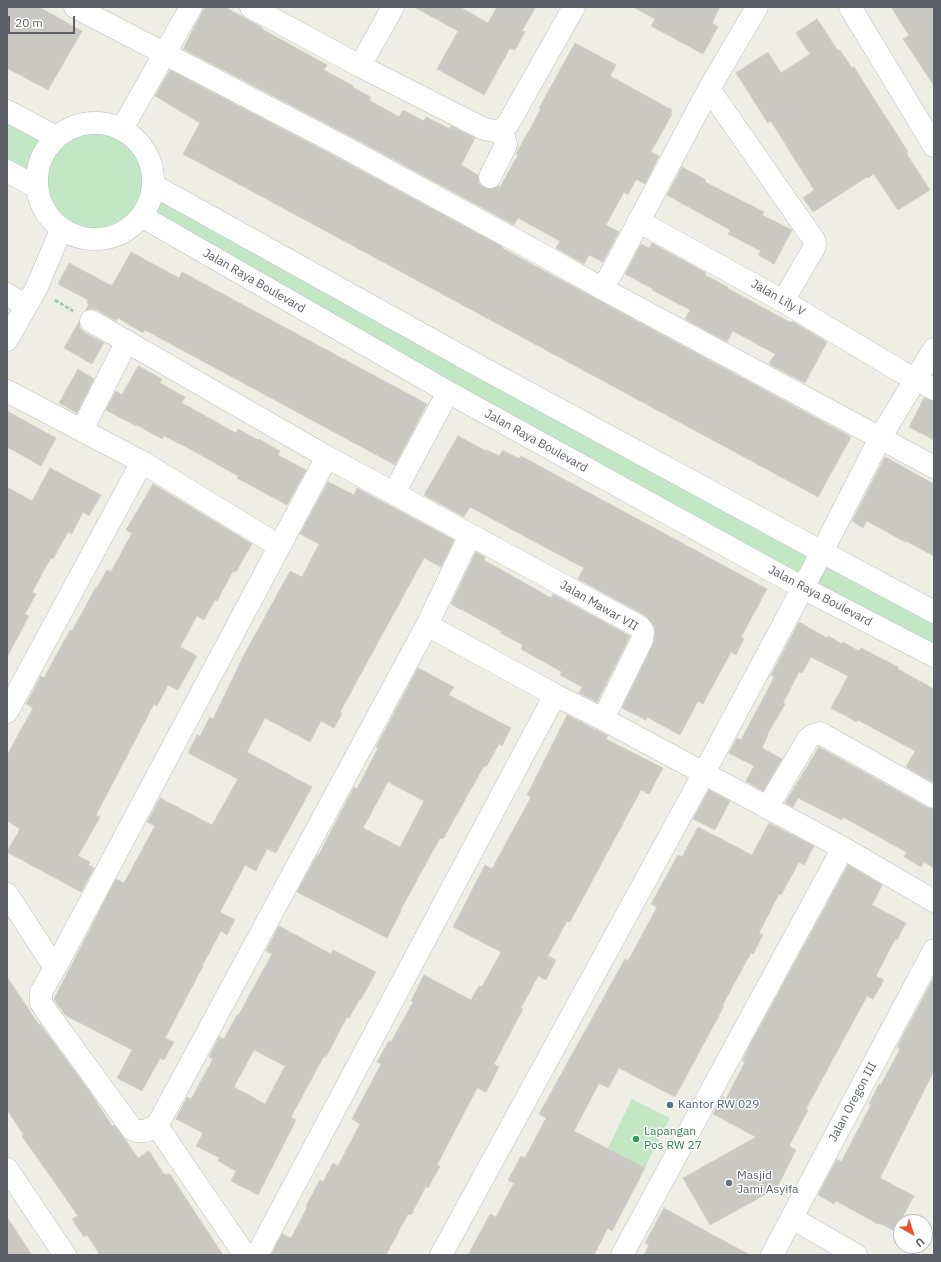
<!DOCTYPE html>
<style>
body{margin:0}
#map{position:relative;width:941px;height:1262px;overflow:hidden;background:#efeee5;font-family:"IBM Plex Sans",sans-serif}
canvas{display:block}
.frame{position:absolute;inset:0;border:8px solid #5c5f66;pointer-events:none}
.north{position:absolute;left:893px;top:1214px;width:40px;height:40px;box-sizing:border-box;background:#fff;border:1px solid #bebfc2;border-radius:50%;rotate:141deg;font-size:11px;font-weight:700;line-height:16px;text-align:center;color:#5c5f66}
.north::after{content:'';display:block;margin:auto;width:14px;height:18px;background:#ed502c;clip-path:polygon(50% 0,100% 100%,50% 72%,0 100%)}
.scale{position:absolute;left:8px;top:16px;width:67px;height:18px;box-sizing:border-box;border:2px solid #5c5f66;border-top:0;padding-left:5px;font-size:12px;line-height:14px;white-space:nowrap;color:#5c5f66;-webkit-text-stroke:3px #fff;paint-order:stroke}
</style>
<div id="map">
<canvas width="941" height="1262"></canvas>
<div class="frame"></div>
<div class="north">U</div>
<div class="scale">20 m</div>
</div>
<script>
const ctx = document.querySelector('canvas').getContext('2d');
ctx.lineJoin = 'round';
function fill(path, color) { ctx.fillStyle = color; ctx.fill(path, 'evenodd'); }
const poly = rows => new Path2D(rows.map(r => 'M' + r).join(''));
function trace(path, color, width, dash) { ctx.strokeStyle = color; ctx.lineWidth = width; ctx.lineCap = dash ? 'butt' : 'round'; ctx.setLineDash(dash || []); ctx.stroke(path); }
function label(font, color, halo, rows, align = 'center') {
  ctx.font = font + ' "IBM Plex Sans",sans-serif'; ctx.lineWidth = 3; ctx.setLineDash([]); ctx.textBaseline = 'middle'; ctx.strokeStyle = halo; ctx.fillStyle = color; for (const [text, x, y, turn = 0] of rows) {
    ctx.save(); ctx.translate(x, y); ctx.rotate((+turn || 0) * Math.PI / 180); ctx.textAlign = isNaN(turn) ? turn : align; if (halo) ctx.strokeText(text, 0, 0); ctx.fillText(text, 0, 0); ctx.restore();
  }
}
const green = poly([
 [7,111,55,137,76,125,100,121,123,127,148,152,155,186,934,612,934,656,143,217,119,236,89,240,61,230,44,211,36,187,7,171],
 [632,1099,670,1118,639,1179,602,1160]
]);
const building = poly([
 [7,7,39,7,82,31,48,90,7,68,7,7],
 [205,7,225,7,263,28,262,29,327,65,324,70,353,86,352,87,371,97,369,100,399,117,403,110,424,121,426,117,450,129,451,126,475,138,461,165,478,175,479,184,485,188,491,189,498,186,500,187,518,155,516,154,541,109,539,108,575,43,616,65,610,76,672,110,669,116,672,114,651,152,659,156,645,184,636,179,628,195,624,192,606,225,619,232,603,262,589,255,584,264,556,248,560,241,518,218,514,225,352,137,183,49,205,7],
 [414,7,460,7,488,23,497,7,536,7,522,31,525,32,515,50,510,48,484,95,437,69,458,31,414,7],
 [633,7,720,7,712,23,718,27,703,54,651,26,655,19,633,7],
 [891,7,934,7,934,86,903,39,909,35,891,7],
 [817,19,838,51,840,50,852,68,854,67,908,152,906,153,930,190,898,210,874,174,868,178,867,177,813,212,803,198,814,190,771,121,768,123,736,73,768,52,781,73,810,54,796,33,817,19],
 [170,70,340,159,503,247,502,248,851,437,818,497,183,154,200,123,155,96,170,70],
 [682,167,706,180,705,182,764,212,762,215,792,230,774,264,758,255,761,251,728,234,730,230,667,195,682,167],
 [652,243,706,273,705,275,728,287,727,288,791,323,792,321,827,342,805,383,769,364,775,354,733,331,727,342,685,319,690,310,652,290,653,289,625,274,641,244,649,248,652,243],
 [131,252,179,278,182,272,427,404,395,465,145,330,143,333,118,318,116,321,97,310,91,309,86,310,89,304,87,303,88,300,58,284,69,263,112,286,131,252],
 [79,322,80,328,84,332,104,343,92,364,64,348,79,322],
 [138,366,162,379,160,383,185,397,182,403,236,433,238,429,258,440,259,439,280,451,278,455,306,470,287,505,237,478,238,476,190,449,164,436,162,439,137,425,136,426,106,410,116,391,122,395,138,366],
 [78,369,94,379,77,413,59,403,78,369],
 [924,398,934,401,934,440,909,427,924,398],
 [7,411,56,438,41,466,7,447,7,411],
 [458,436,486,451,487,450,499,456,503,450,519,459,521,456,767,589,741,637,744,639,736,655,731,652,703,704,698,701,680,735,647,717,646,720,622,708,654,642,655,634,654,626,646,616,578,579,584,568,552,551,470,507,464,517,424,495,458,436],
 [885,457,934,484,934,556,906,541,905,542,867,521,863,528,852,521,885,457],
 [50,468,101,495,89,516,83,512,72,534,68,532,53,559,51,558,32,592,36,594,25,614,29,616,7,657,7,487,32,501,50,468],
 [328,482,331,484,331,483,354,495,357,488,454,540,441,567,424,558,340,712,342,713,334,728,321,721,310,742,265,718,247,752,312,787,276,853,267,849,256,871,245,865,220,912,235,920,227,935,221,931,202,966,203,966,165,1038,174,1042,164,1060,160,1058,142,1091,117,1078,132,1050,65,1015,54,999,116,879,124,883,155,826,147,822,160,798,212,825,238,779,188,753,197,735,200,736,210,717,213,719,244,655,290,571,302,577,319,544,300,534,328,482],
 [153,484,252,544,236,572,233,571,217,601,215,600,204,620,197,616,180,647,197,656,178,690,168,685,157,706,154,704,96,815,100,817,78,856,90,862,88,865,94,868,81,892,7,852,20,829,7,821,7,755,33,708,26,704,41,676,44,678,70,630,72,631,96,587,97,588,107,570,111,572,132,533,126,530,153,484],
 [476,552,485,557,484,560,551,598,553,594,630,636,597,702,579,693,582,687,560,675,562,672,521,649,523,645,500,633,501,631,461,609,461,610,451,604,476,552],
 [799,622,827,638,828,636,842,644,843,642,859,651,861,648,898,667,898,669,934,689,934,783,906,767,915,751,858,720,857,722,831,708,848,676,811,657,802,673,799,672,783,703,785,704,767,735,768,735,762,748,782,759,763,791,746,781,754,766,729,753,737,738,741,740,766,693,774,677,771,675,799,622],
 [418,668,454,687,449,695,511,728,502,746,499,744,486,767,484,766,443,839,440,838,400,911,401,911,387,938,297,892,317,855,318,856,354,787,357,789,378,748,376,747,418,668],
 [388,782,424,801,400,847,363,828,388,782],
 [567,715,608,736,606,739,663,768,649,794,641,790,570,922,567,921,548,956,556,960,546,980,538,976,521,1008,523,1009,494,1064,499,1067,486,1092,477,1088,437,1165,440,1166,428,1188,426,1186,411,1215,408,1214,386,1255,271,1255,282,1234,291,1238,308,1206,306,1206,320,1180,323,1182,333,1163,338,1166,360,1124,352,1119,381,1064,377,1062,389,1041,391,1042,413,1002,411,1001,424,975,471,1000,479,986,482,987,501,952,453,927,485,865,492,869,531,797,527,795,567,715],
 [819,747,928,808,934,809,934,868,924,862,921,867,904,857,906,852,843,817,842,820,798,798,793,807,785,803,819,747],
 [709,790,730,801,715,830,693,819,709,790],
 [769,823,814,846,804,865,799,862,781,895,779,894,759,933,763,935,753,954,751,953,741,971,722,1006,724,1006,715,1023,675,1097,619,1068,608,1088,599,1083,574,1131,645,1168,612,1231,608,1228,594,1255,468,1255,490,1214,496,1217,514,1183,508,1180,521,1156,525,1158,546,1118,539,1114,625,959,628,961,657,907,651,904,678,855,682,857,698,827,752,855,769,823],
 [848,865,882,885,872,905,906,923,897,940,895,939,876,976,884,980,873,999,867,996,806,1109,808,1110,789,1146,796,1150,777,1188,710,1225,683,1178,756,1137,713,1114,722,1097,726,1099,745,1062,742,1061,751,1043,848,865],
 [279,926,331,954,333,950,376,972,361,999,360,999,349,1018,347,1017,326,1057,324,1056,291,1117,296,1120,258,1195,231,1181,236,1171,218,1161,220,1158,196,1146,203,1133,176,1119,187,1097,191,1099,213,1059,209,1057,219,1037,224,1039,237,1015,238,1016,249,996,272,954,266,951,279,926],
 [254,1050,285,1066,265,1104,234,1087,254,1050],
 [7,977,39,1025,40,1024,90,1092,112,1126,114,1125,127,1142,138,1158,149,1151,164,1174,170,1174,223,1255,100,1255,87,1235,84,1237,72,1219,78,1216,22,1136,24,1135,7,1110,7,977],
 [934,977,934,1071,880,1178,914,1196,895,1231,879,1223,878,1224,836,1201,834,1204,818,1195,837,1159,841,1162,871,1105,869,1104,879,1084,881,1085,900,1049,897,1047,934,977],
 [664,1208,702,1229,750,1255,644,1255,649,1245,645,1243,664,1208],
 [7,1217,32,1255,7,1255,7,1217]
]);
const path = poly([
 [55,300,73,311]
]);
const minor = poly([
 [75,7,346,148,539,253,603,289,934,467],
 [251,7,360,66,484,129,495,131,502,130,508,124,574,7],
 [850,7,934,146],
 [360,66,393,7],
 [709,89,814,240,815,244,814,248,783,301],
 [7,111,56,137],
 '37 181a58 58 0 1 1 116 0a58 58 0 1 1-116 0Z',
 [123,127,191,7],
 [7,171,36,187],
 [490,177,506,145,502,130],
 [155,186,479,366,822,552,934,612],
 [143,217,448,392,803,588,934,656],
 [638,221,783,301,900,371,934,389],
 [603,289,709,89,757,7],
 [7,294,26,306],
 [91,321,327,457,640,627,643,632,642,640,603,719],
 [7,340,36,289,61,230],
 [7,391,142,462,279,546],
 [82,430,127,341],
 [327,457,55,968,41,992,41,1003,49,1015,132,1129,137,1131,145,1131,157,1126,427,625,470,535],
 [394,493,448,392],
 [427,625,555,695,603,719,843,848,934,901],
 [7,712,142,462],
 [767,808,808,739,813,735,820,733,934,797],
 [7,894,55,968],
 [157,1126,245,1255],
 [7,1169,65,1255],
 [792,1218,856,1255],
 [257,1255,555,695],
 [441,1255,704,773,822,552,880,438,934,349],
 [622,1255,843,848],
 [772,1255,934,950]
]);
const markers = [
 [670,1105,4,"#5c6f8a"],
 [636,1139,4,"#2e9e5b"],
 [729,1183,4,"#6b7280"]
];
const streetNames = [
 ["Jalan Raya Boulevard",254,281,30],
 ["Jalan Lily V",778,298,30],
 ["Jalan Raya Boulevard",536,441,29],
 ["Jalan Raya Boulevard",820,596,28],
 ["Jalan Mawar VII",599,606,30],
 ["Jalan Oregon III",853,1102,-62]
];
const serviceNames = [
 ["Kantor RW 029",678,1105]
];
const leisureNames = [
 ["Lapangan",644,1132],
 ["Pos RW 27",644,1146]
];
const worshipNames = [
 ["Masjid",737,1176],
 ["Jami Asyifa",737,1190]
];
fill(green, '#c1e7c5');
fill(building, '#cac8c2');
trace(building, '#d4d1c3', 1);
trace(minor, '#b9bcc1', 23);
trace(path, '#98c6aa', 2.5, [4, 2]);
trace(minor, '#fff', 22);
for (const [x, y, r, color] of markers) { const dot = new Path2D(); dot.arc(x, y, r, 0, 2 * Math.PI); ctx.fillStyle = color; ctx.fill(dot); trace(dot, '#fff', 1.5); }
label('12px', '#5c5f66', '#fff', streetNames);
label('12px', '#4e5e75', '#fff', serviceNames, 'left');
label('12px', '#27864d', '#fff', leisureNames, 'left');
label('12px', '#5b616d', '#fff', worshipNames, 'left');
</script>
